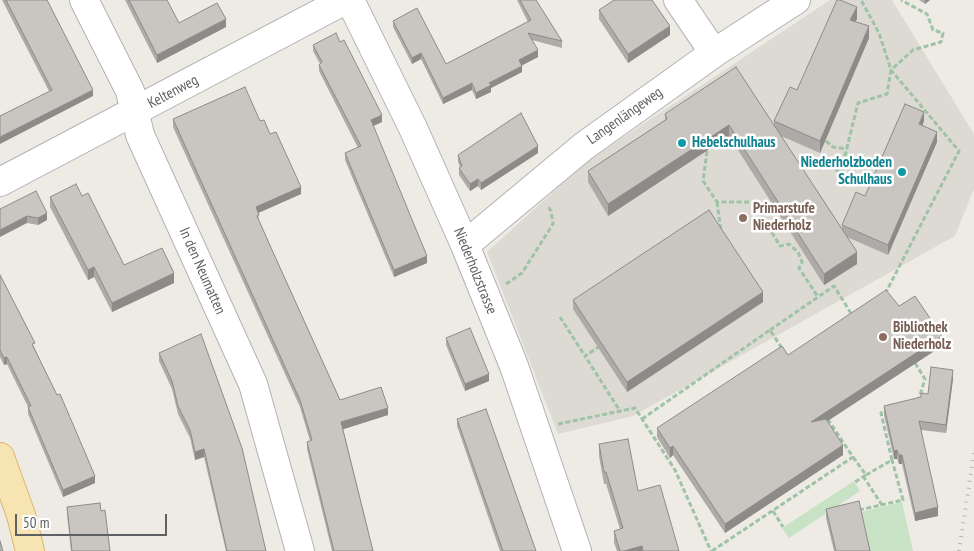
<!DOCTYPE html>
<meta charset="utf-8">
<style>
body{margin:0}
#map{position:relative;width:974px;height:551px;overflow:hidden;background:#eeebe5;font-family:"PT Sans Narrow",sans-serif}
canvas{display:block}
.scale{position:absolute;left:15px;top:514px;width:152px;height:22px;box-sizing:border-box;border:2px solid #5d6164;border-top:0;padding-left:6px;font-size:15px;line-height:18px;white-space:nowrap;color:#5d6164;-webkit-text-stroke:4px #fff;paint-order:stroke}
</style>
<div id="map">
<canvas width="974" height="551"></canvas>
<div class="scale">50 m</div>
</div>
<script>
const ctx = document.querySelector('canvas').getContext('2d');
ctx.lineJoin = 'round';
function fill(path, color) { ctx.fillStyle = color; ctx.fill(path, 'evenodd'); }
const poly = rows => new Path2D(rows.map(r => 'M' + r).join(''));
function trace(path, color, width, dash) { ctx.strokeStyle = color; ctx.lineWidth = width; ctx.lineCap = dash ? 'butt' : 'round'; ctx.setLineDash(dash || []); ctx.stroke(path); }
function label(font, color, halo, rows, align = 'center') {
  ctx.font = font + ' "PT Sans Narrow",sans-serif'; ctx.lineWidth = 5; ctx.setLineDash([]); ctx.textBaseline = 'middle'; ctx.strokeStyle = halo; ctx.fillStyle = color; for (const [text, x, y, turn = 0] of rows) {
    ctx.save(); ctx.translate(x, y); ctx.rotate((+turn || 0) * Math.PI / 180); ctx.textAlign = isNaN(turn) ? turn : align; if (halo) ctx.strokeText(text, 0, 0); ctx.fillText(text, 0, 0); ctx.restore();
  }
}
const education = poly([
 [830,0,892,0,974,134,974,189,955,236,633,416,558,434,487,252,586,162]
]);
const green = poly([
 [854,481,860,491,789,538,782,528],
 [902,502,913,551,870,551,861,512]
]);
const path = poly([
 [826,141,833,147,847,149],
 [707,151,703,181,717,202,754,202,780,246,789,244,798,252,802,262,799,268,818,297],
 [801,154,841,172,858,103,887,94,891,70,879,33,861,0],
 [717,202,721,231],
 [506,284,522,273,553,224,551,211,548,206],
 [885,294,959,151,891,70,913,50,941,42,943,33,933,30,927,14,901,0],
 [560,317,585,356],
 [770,330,834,286,852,315,854,313],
 [600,346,585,356,620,411],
 [915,363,925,379,919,398],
 [642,419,770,330,783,350],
 [558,424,635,408,675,470,711,551],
 [853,457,866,475,855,482],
 [866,475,892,460,881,413,887,411],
 [863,476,882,505],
 [859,510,903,500,892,460],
 [773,511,783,527],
 [712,551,853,457,827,418]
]);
const minor = poly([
 [84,0,130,91,140,135,253,384,300,551],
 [350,0,413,128,465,245,514,366,577,551],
 [678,0,714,53],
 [0,182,345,0],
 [465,245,584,146,714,53,796,0]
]);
const major = poly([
 [0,457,21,515,30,551]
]);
const rail = poly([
 [959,551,974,453]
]);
const wall = poly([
 [2,0,47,0,93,96,49,91],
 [125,0,167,0,179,23,226,27,157,63],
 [517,0,536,0,562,41,562,48,532,40,538,57,522,65,522,72,491,88,491,92,476,99,472,90,443,104,421,59,412,64,393,27,393,21,446,64,528,22],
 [919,0,930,0,925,4],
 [599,10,670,35,628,63,599,19],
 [857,19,855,21,869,38,820,153,781,136,842,229,842,225,924,121,922,126,937,142,888,255,847,237,857,264,824,285,729,136,608,216,588,182,588,171,665,120,665,114,774,125,774,121,797,90],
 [313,45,382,122,373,126,427,263,394,277,345,160,345,153,358,148,319,71,319,65,320,64,313,51],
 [173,119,270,134,301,194,258,213,259,221,340,400,388,415,343,429,373,551,332,551,307,449,307,442,310,441,300,407,173,127],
 [538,153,481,190,478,186,470,191,459,175,459,168,460,167,458,162,458,155],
 [82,196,124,265,174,283,112,312,94,277,88,280,50,207,50,197],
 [0,209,47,220,38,225,27,223],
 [0,275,35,349,95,483,63,497,28,414,28,407,7,364,4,365,0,357],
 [573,300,763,302,627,392,573,309],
 [899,306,942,346,827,421,843,455,725,533,673,455,670,458,657,437,657,428],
 [446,338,489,381,465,391,446,345],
 [159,353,266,551,226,551,204,457,195,460,190,438,178,414,172,389,159,361],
 [953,379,946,433,921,430,938,516,915,521,902,464,899,464,897,459,894,459,884,415,884,406,921,397,928,394],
 [457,419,536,551,500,551,457,426],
 [599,444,638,491,679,551,617,551,614,543,614,531,620,529,606,484,604,484,599,456],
 [67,507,101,511,110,551,71,551,67,514],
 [826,509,870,551,834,551,826,518]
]);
const shadedWall = poly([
 [925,0,930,0,925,4],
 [857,7,857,19,850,32,850,20],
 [226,19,226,27,157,63,157,55],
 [670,26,670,35,628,63,628,54],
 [869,26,869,38,820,153,820,141],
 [538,50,538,57,519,67,519,60],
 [421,53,421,59,412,64,412,58],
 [522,66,522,72,491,88,491,92,476,99,476,93,489,83],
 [472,83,472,90,443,104,443,98],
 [93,90,93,96,0,144,0,137],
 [924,112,924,121,919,134,919,124],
 [382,115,382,122,371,127,371,120],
 [729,125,729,136,608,216,608,204],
 [937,132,937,142,888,255,888,245],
 [538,146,538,153,481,190,481,183],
 [478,179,478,186,470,191,470,184],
 [301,187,301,194,256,214,256,207],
 [47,213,47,220,38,225,38,218],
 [27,216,27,223,0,237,0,230],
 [857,252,857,264,824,285,824,274],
 [427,256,427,263,394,277,394,270],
 [94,267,94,277,88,280,88,270],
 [174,273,174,283,112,312,112,303],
 [763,292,763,302,627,392,627,382],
 [942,336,942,346,811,432,811,422],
 [7,357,7,364,4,365,4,358],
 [953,370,953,379,946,433,946,425],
 [489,374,489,381,465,391,465,384],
 [388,408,388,415,341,430,341,422],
 [843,445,843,455,725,533,725,524],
 [673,446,673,455,670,458,670,448],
 [204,449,204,457,195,460,195,452],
 [897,450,897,459,894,459,894,451],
 [899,455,902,455,902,464,899,464],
 [95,476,95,483,63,497,63,490],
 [938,507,938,516,915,521,915,513],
 [642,546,642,551,624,551]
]);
const building = poly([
 [6,0,47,0,93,90,0,137,0,116,52,90,6,0],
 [129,0,167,0,179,23,217,3,226,19,157,55,129,0],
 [520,0,536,0,562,41,528,33,538,50,519,60,522,66,489,83,491,85,476,93,472,83,443,98,421,53,412,58,393,21,417,8,446,64,531,20,520,0],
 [614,0,652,0,670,26,628,54,599,10,614,0],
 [837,0,840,0,857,7,850,20,869,26,820,141,774,121,790,87,797,90,837,0],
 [336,33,340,42,344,40,382,115,371,120,427,256,394,270,345,153,361,146,319,65,322,62,313,45,336,33],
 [736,67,857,252,824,274,729,125,608,204,588,171,667,119,665,114,736,67],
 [245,87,260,121,264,120,270,134,276,132,301,187,256,207,259,215,257,216,272,250,340,400,381,387,388,408,341,422,373,551,334,551,307,442,312,440,300,400,173,119,245,87],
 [905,104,924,112,919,124,937,132,888,245,842,225,856,192,865,196,905,104],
 [521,113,538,146,481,183,478,179,470,184,459,168,462,166,458,155,521,113],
 [76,184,82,196,88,193,124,265,162,248,174,273,112,303,94,267,88,270,50,197,76,184],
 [36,191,47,213,38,218,27,216,0,230,0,209,36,191],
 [709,210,763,292,627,382,573,300,709,210],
 [0,275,35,343,32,344,57,395,60,394,95,476,63,490,28,407,31,406,7,357,4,358,0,350,0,275],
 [886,290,899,306,915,296,942,336,811,422,826,419,843,445,725,524,673,446,670,448,657,428,782,346,788,355,886,290],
 [470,328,489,374,465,384,446,338,470,328],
 [201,334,242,448,266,551,227,551,204,449,195,452,190,430,178,406,172,381,159,353,201,334],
 [931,367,953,370,946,425,919,421,938,507,915,513,902,455,899,455,897,450,894,451,884,406,921,397,921,393,928,394,931,367],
 [486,409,536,551,503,551,457,419,486,409],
 [628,439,638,491,660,485,679,551,643,551,642,546,624,551,620,551,614,531,623,528,606,472,604,472,599,444,628,439],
 [859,501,870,551,836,551,826,509,859,501],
 [100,503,101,511,105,510,110,551,72,551,67,507,100,503],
 [0,541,3,551,0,551,0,541]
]);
const markers = [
 [682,143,5,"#0f9aa8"],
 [902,172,5,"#0f9aa8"],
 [743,218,5,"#8d6e63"],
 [883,337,5,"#8d6e63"]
];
const streetNames = [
 ["Keltenweg",173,92,-28],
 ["Langenlängeweg",625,116,-35],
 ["In den Neumatten",202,271,66],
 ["Niederholzstrasse",475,271,68]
];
const cultureNames = [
 ["Hebelschulhaus",692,143],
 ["Niederholzboden",892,163,"right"],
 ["Schulhaus",892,180,"right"]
];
const educationNames = [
 ["Primarstufe",753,209],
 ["Niederholz",753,226],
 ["Bibliothek",893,328],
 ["Niederholz",893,345]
];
fill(education, '#dddad4');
fill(green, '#c7e2c4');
trace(minor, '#b0b3b6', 30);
trace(major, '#e2b46a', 30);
trace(path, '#9ec3a5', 3, [5, 2.5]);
trace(minor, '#fff', 28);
trace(major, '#f6e4b2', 28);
trace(rail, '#b3b4b4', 4, [1, 6]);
fill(wall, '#adaaa7');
fill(shadedWall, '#8d8b88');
fill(building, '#c9c6c2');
trace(building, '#8d8b88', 1);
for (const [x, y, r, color] of markers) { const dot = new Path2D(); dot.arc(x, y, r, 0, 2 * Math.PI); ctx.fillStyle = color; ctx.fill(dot); trace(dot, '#fff', 2); }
label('15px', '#5d6164', '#fff', streetNames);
label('bold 15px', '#0d838f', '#fff', cultureNames, 'left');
label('bold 15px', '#785e54', '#fff', educationNames, 'left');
</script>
